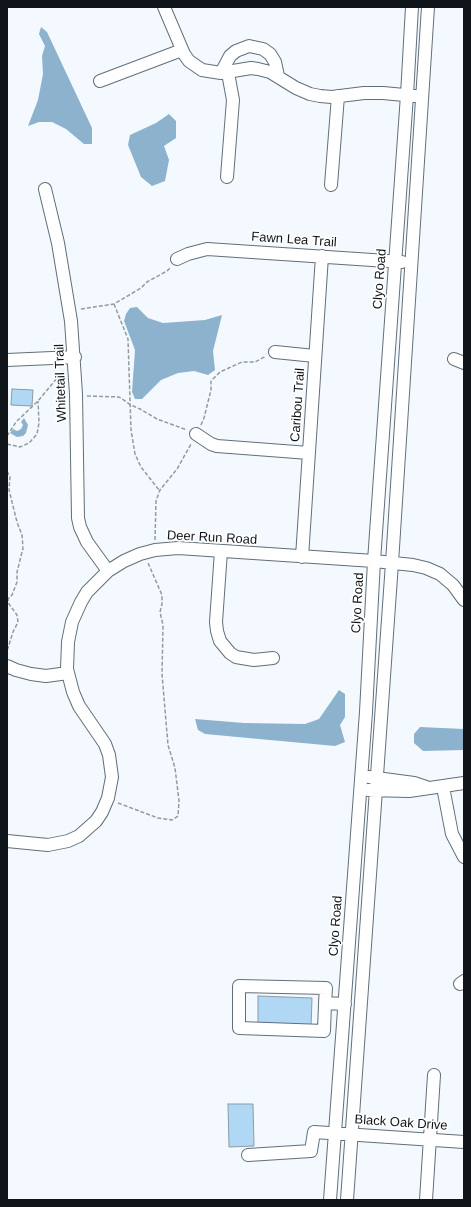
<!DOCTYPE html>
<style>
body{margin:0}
#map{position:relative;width:471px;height:1207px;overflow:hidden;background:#f3f9fe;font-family:Arial,sans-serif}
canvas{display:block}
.frame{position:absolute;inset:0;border:8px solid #0f1519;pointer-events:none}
</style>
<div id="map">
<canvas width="471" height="1207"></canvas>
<div class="frame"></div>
</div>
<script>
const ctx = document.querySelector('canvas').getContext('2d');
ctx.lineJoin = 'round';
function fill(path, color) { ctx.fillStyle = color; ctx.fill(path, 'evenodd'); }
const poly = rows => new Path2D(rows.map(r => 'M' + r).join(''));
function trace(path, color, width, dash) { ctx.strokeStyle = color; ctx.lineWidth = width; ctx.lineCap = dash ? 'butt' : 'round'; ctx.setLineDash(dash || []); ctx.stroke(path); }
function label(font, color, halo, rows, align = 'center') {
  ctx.font = font + ' Arial,sans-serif'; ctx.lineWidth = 3.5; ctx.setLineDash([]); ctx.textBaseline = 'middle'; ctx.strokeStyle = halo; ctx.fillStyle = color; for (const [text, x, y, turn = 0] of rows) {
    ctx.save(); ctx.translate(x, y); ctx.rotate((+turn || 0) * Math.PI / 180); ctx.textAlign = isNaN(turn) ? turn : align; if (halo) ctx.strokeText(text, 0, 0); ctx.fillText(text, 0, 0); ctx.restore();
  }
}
const water = poly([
 [41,27,47,32,92,128,92,144,84,144,66,129,52,122,39,122,28,126,38,100,43,74,42,56,45,46,39,34],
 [169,114,176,121,176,138,164,146,169,160,165,181,152,186,141,177,128,145,130,135,156,123],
 [137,307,148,318,163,323,205,320,222,315,213,351,215,370,208,375,194,371,178,373,161,380,142,399,135,399,132,392,135,350,124,321,126,314,130,308],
 [24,418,28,425,26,433,23,436,17,437,10,433,13,429,17,431,21,429,23,425,21,422],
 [339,690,345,694,345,717,340,725,345,742,335,746,205,734,198,730,195,719,244,723,305,724,319,719],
 [420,727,464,729,464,750,423,751,414,743,414,734]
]);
const building = poly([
 [12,389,33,390,32,406,11,405,12,389],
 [258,996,312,998,311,1028,258,1027,258,996],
 [228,1104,253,1104,254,1146,229,1147,228,1104]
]);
const path = poly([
 [114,304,128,339,131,430,135,454,141,467,159,490],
 [81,309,114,304,141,288,147,282,167,271,171,267],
 [87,396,119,397,131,405,140,409,157,419,187,430],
 [201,425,204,418,211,390,211,381,220,372,242,362,255,362,266,356],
 [7,436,16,422,38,401,63,371],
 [7,444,20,447,29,443,37,434,39,423,38,401],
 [7,471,10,477,9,490,17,522,22,535,23,548,17,572,17,582,12,595,8,599,9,604,17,615,18,622,13,632,7,651],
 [155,540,156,501,160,490,177,469,191,444],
 [118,803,158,818,172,820,178,816,179,801,175,768,168,745,162,674,163,625,160,612,162,604,162,595,148,563]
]);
const minor = poly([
 [164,7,184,54,189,61,202,70,221,73,251,68,258,69,270,72,296,88,310,94,320,96,332,97,364,93,383,93,415,96],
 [221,73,230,56,236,51,249,46,263,49,270,54,275,62,278,76],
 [100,81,182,50],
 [227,177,233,100,228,73],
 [331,185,338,96],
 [45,189,58,243,71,321,76,394,78,518,80,527,87,542,108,571],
 [177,259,188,254,207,249,402,262],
 [275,352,315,356],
 [454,359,464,363],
 [7,360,75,357],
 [196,434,211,444,217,446,309,453],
 [221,551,216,622,217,631,220,641,230,653,236,657,254,660,273,658],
 [302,557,322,256],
 [7,666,16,670,31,674,46,676,68,673],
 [369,777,414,783,426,787],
 [443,787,452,834,464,857],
 [368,790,409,791,464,783],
 [7,841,48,845,68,841,79,836,96,821,102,812,108,798,112,777,109,755,105,744,79,706,73,692,67,669,68,642,72,622,81,602,87,592,108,571,124,561,140,554,155,550,178,548,374,561,413,565,426,568,440,574,453,585,464,600],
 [460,984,464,981],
 [325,1003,324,1031,239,1028,239,986,326,988,325,1003,345,1004],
 [248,1155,311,1151,314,1132,464,1142],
 [330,1200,366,712,374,561,407,95,412,7],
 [347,1200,392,563,428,7],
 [426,1200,434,1075]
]);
const streetNames = [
 ["Fawn Lea Trail",294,240,4],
 ["Clyo Road",380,279,-86],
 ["Whitetail Trail",61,383,-92],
 ["Caribou Trail",298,405,-86],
 ["Deer Run Road",212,538,3],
 ["Clyo Road",358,603,-87],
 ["Clyo Road",336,926,-86],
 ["Black Oak Drive",401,1123,4]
];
fill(water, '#8cb2ce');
fill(building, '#b0d7f4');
trace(building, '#8c9ba6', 1);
trace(minor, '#616f79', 14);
trace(path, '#949a9e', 1.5, [4, 2]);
trace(minor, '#fff', 12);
label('13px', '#0f1519', '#fff', streetNames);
</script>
